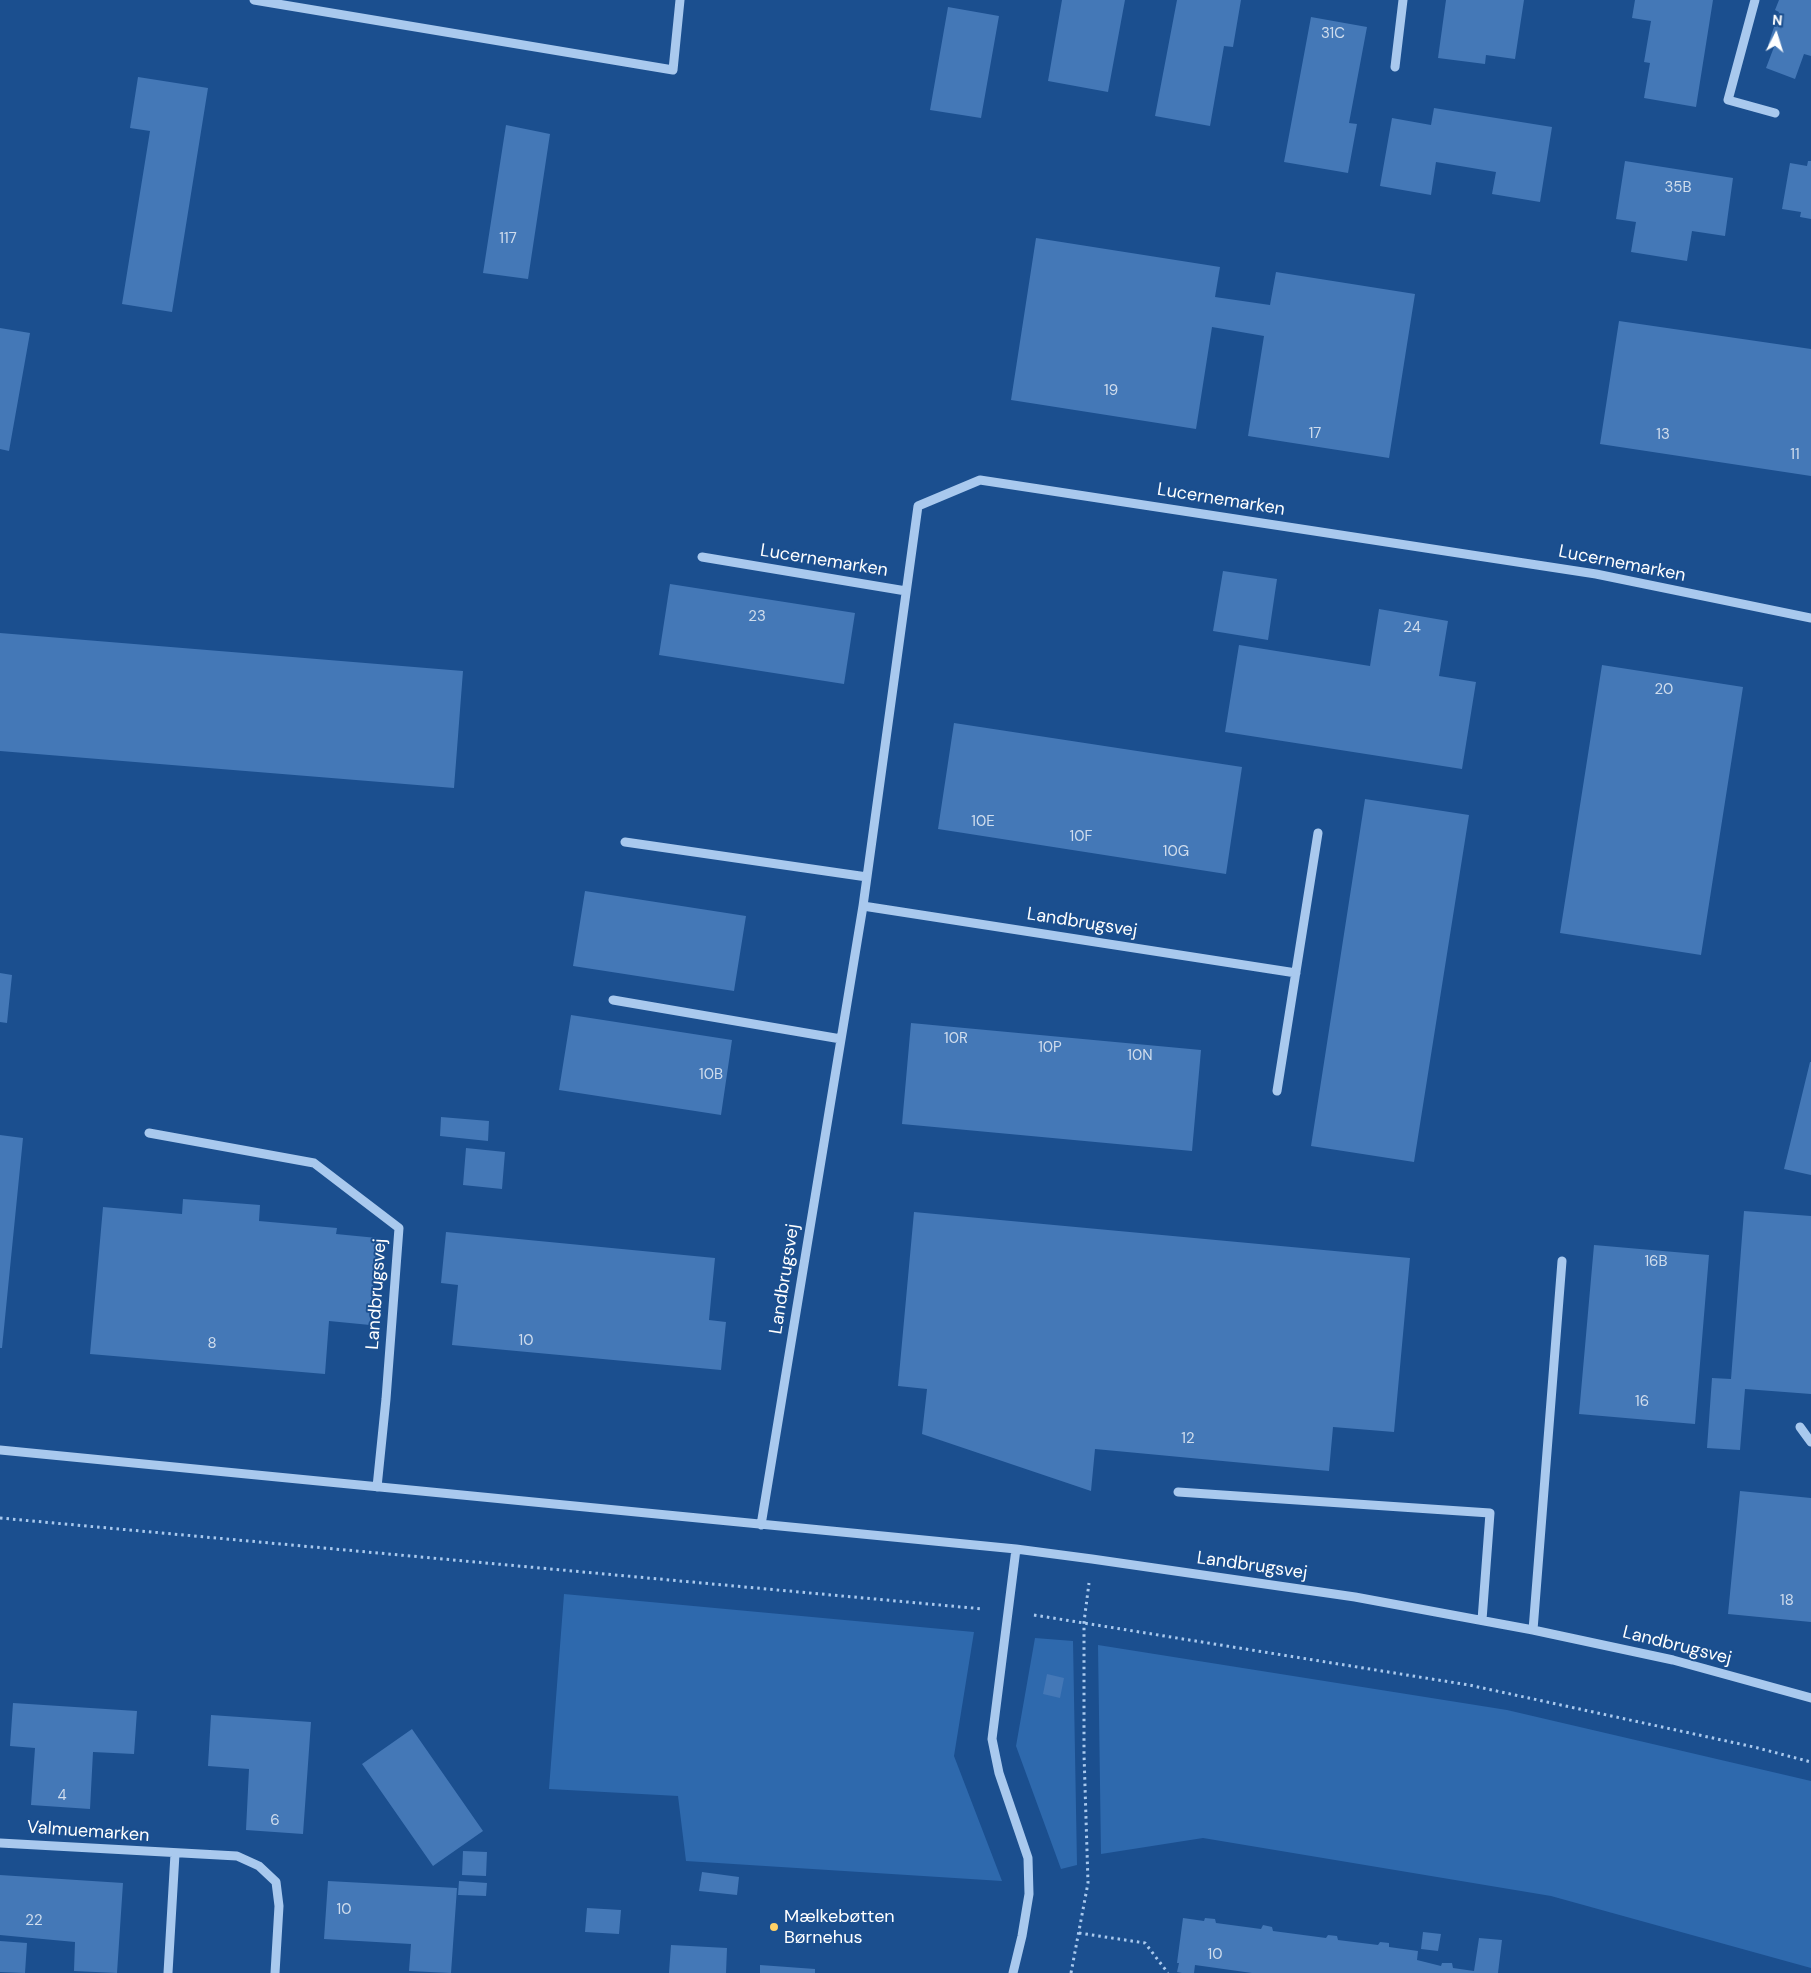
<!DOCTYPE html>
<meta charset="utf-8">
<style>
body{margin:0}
#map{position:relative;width:1811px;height:1973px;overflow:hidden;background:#1b4f8f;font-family:"DM Sans",sans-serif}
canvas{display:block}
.north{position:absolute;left:1751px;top:10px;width:50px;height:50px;-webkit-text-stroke:4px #1b4f8f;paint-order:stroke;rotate:5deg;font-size:14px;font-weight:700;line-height:20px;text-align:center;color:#fff}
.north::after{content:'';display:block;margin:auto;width:18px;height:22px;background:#fff;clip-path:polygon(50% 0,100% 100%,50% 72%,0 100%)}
</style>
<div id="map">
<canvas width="1811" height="1973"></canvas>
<div class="north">N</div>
</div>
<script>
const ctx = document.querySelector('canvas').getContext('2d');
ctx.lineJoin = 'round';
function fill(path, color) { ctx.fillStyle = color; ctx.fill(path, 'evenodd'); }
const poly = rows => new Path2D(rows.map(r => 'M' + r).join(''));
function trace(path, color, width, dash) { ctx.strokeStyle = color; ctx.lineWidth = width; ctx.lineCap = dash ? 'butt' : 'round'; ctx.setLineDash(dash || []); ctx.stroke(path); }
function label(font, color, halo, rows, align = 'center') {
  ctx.font = font + ' "DM Sans",sans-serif'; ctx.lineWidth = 4; ctx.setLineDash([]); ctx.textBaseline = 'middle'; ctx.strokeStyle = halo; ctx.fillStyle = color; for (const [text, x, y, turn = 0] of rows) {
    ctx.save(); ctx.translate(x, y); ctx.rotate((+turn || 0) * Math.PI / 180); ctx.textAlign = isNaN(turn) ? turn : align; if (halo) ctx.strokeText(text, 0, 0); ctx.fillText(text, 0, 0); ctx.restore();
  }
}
const green = poly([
 [564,1594,974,1632,954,1756,1002,1881,686,1861,678,1796,549,1789],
 [1035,1638,1073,1641,1077,1865,1061,1869,1016,1746],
 [1098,1645,1507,1710,1811,1781,1811,1968,1551,1896,1203,1838,1101,1854]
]);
const building = poly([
 [1062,0,1125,0,1108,92,1048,81],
 [1177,0,1241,0,1233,47,1224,46,1210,126,1155,116],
 [1446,0,1524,0,1515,59,1486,55,1485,64,1438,58],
 [1635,0,1713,0,1696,107,1644,98,1650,63,1644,62,1651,21,1632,18],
 [1779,0,1811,0,1811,56,1804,54,1795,79,1766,68,1774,47,1768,45,1779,12,1775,10],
 [948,7,999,16,981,118,930,110],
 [1311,17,1367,27,1349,123,1357,124,1348,173,1284,162],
 [138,77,208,88,172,312,122,304,150,131,130,128],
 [1434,108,1552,127,1540,202,1492,194,1496,172,1436,162,1431,195,1380,186,1392,118,1431,125],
 [506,125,550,134,528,279,483,273],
 [1625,161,1733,178,1725,236,1692,231,1687,261,1631,252,1636,222,1616,219],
 [1808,161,1811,161,1811,219,1800,217,1801,212,1782,209,1790,163,1807,166],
 [1036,238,1220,267,1215,297,1270,305,1276,272,1415,294,1389,458,1248,436,1264,336,1212,327,1196,429,1011,400],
 [1619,321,1811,349,1811,476,1600,444],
 [0,328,30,333,9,451,0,449],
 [1223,571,1277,579,1268,640,1213,631],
 [670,584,855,613,844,684,659,655],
 [1379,609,1448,621,1439,676,1476,682,1462,769,1225,732,1239,645,1370,666],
 [0,633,463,671,454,788,0,751],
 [1602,665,1743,687,1701,955,1560,933],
 [954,723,1242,767,1226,874,938,829],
 [1365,799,1469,815,1414,1162,1311,1146],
 [585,891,746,916,734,991,573,966],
 [0,973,12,975,7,1023,0,1022],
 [571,1015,732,1040,721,1115,559,1090],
 [911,1023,1201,1050,1192,1151,902,1124],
 [1810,1062,1811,1062,1811,1175,1784,1169],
 [441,1117,489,1121,488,1141,440,1136],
 [0,1135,23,1138,2,1348,0,1348],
 [466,1148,505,1152,502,1189,463,1185],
 [183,1199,260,1205,259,1221,337,1228,336,1234,377,1238,370,1325,329,1321,325,1374,90,1354,103,1207,182,1214],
 [1744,1211,1811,1216,1811,1394,1745,1389,1740,1450,1707,1448,1712,1378,1731,1379],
 [914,1212,1410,1258,1394,1432,1333,1427,1329,1471,1095,1449,1091,1491,922,1434,927,1389,898,1386],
 [446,1232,715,1258,709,1320,726,1322,721,1370,452,1345,458,1285,441,1283],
 [1594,1245,1709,1255,1695,1424,1579,1414],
 [1740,1491,1811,1498,1811,1622,1728,1614],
 [1047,1674,1064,1678,1060,1698,1043,1694],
 [13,1703,137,1711,134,1754,93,1752,90,1809,31,1805,35,1748,10,1746],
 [211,1715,311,1722,303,1834,246,1830,249,1769,208,1766],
 [412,1729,483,1831,433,1866,362,1764],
 [463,1851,487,1852,486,1876,462,1875],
 [702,1872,739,1877,737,1895,699,1891],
 [0,1875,123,1883,117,1973,74,1971,75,1942,0,1935],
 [328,1881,457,1888,451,1973,409,1971,411,1944,324,1939],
 [459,1881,487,1883,486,1896,458,1895],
 [587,1908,621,1910,619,1934,585,1932],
 [1183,1918,1204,1921,1205,1918,1215,1919,1216,1923,1261,1929,1263,1925,1272,1927,1273,1931,1326,1938,1328,1935,1337,1936,1338,1940,1378,1945,1380,1942,1389,1943,1389,1947,1418,1951,1417,1960,1441,1966,1442,1963,1452,1963,1453,1968,1474,1971,1479,1938,1502,1940,1498,1973,1252,1973,1195,1965,1194,1973,1182,1973,1177,1972,1179,1963,1177,1963],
 [1423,1932,1441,1934,1438,1951,1421,1949],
 [0,1941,27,1943,25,1973,0,1972],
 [671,1945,727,1948,726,1973,669,1973],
 [760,1965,815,1969,815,1973,760,1973]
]);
const path = poly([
 [0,1518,983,1609],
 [1034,1615,1469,1685,1754,1747,1811,1762],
 [1079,1933,1145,1943,1168,1973],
 [1071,1973,1088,1883,1084,1754,1084,1622,1089,1583]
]);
const minor = poly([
 [254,0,673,70,680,0],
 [1755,0,1728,100,1775,113],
 [1395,67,1403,0],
 [702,557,906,591],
 [625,842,867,877],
 [863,906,1296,973],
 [613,1000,841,1039],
 [1277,1091,1318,833],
 [149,1133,314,1163,399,1228,386,1399,377,1487],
 [1800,1427,1811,1442],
 [0,1450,1016,1549,1092,1559,1355,1597,1533,1630,1673,1660,1811,1698],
 [1178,1492,1490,1513,1482,1620],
 [761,1525,863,906,918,506,980,480,1596,574,1811,618],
 [1533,1630,1562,1261],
 [0,1843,237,1856,259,1866,276,1882,279,1906,275,1973],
 [168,1973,175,1854],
 [1013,1973,1022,1936,1029,1894,1028,1858,999,1773,992,1739,1016,1549]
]);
const markers = [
 [774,1927,5,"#ffd166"]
];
const numberNames = [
 ["31C",1333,34],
 ["35B",1678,188],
 ["117",508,239],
 ["19",1111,391],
 ["17",1315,434],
 ["13",1663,435],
 ["11",1795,455],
 ["23",757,617],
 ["24",1412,628],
 ["20",1664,690],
 ["10E",983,822],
 ["10F",1081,837],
 ["10G",1176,852],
 ["10R",956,1039],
 ["10P",1050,1048],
 ["10N",1140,1056],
 ["10B",711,1075],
 ["16B",1656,1262],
 ["10",526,1341],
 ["8",212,1344],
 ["16",1642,1402],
 ["12",1188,1439],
 ["18",1787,1601],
 ["4",62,1796],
 ["6",275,1821],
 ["10",344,1910],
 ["22",34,1921],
 ["10",1215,1955]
];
const streetNames = [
 ["Lucernemarken",1221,500,9],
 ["Lucernemarken",824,561,9],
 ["Lucernemarken",1622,564,11],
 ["Landbrugsvej",1082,923,9],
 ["Landbrugsvej",785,1279,-81],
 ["Landbrugsvej",377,1294,-86],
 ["Landbrugsvej",1252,1566,8],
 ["Landbrugsvej",1677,1646,14],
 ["Valmuemarken",88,1832,4]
];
const poiNames = [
 ["Mælkebøtten",784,1917],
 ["Børnehus",784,1938]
];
fill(green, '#2e69ad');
fill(building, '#4478b7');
trace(path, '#a9c9ee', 3, [2.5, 4]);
trace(minor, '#a9c9ee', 9);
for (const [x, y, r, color] of markers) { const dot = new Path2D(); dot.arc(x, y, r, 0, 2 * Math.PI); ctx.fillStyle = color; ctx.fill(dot); trace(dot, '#1b4f8f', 2); }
label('15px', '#d0dded', null, numberNames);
label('18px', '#fff', '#1b4f8f', streetNames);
label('18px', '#fff', '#1b4f8f', poiNames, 'left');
</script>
